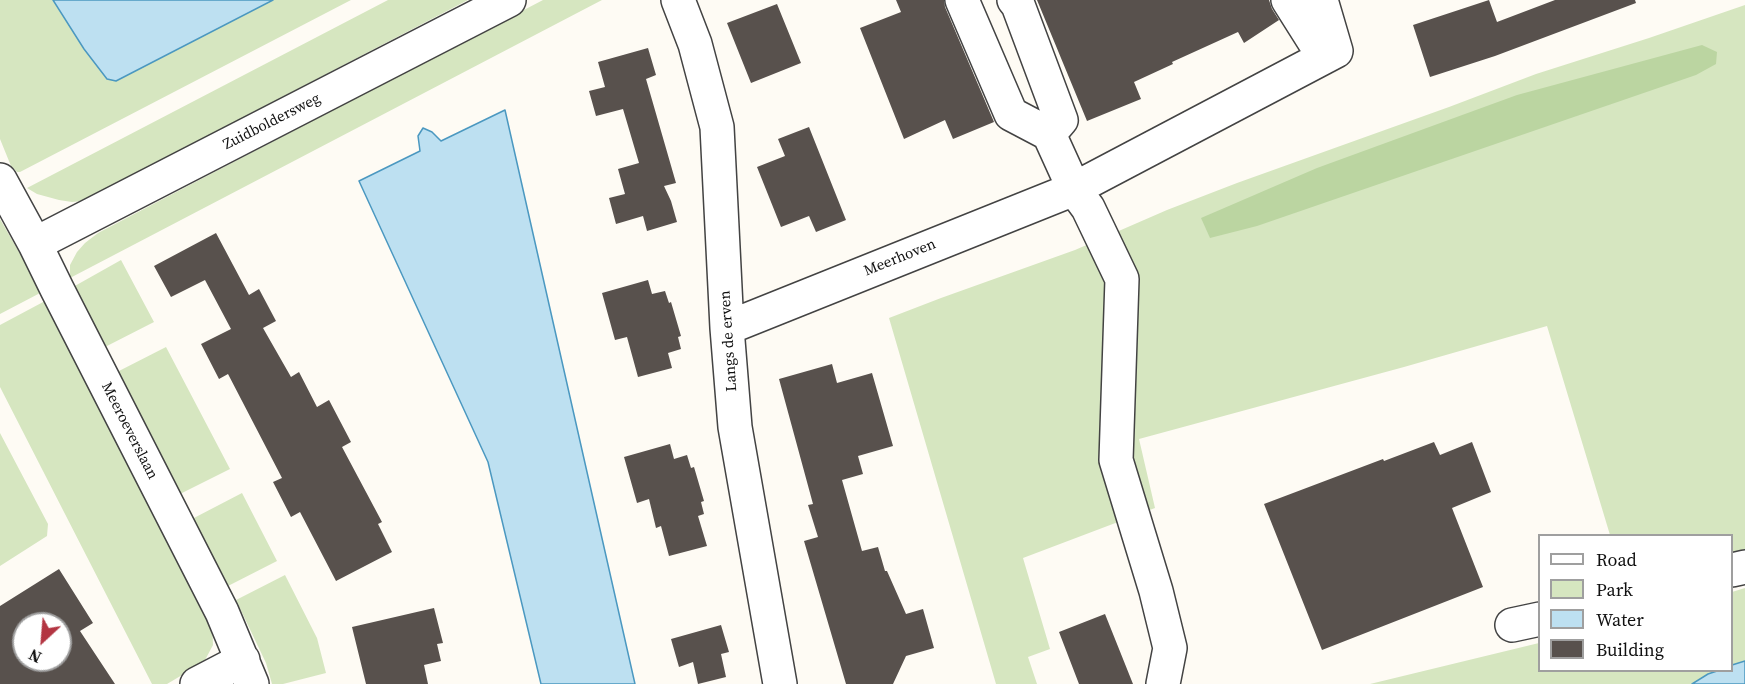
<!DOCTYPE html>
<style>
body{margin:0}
#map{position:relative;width:1745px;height:684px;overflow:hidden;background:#fefbf4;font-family:"Source Serif 4",serif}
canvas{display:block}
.legend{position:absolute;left:1538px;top:534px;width:195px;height:138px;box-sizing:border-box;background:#fff;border:2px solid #9f9f9f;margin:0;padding:8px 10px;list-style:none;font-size:18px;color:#101010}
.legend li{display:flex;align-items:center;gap:12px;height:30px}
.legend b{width:30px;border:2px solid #9f9f9f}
.north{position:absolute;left:12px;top:612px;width:60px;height:60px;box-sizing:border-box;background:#fff;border:2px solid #9f9f9f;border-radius:50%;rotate:206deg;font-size:16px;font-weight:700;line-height:24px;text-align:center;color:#101010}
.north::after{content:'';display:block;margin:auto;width:21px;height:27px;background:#b33542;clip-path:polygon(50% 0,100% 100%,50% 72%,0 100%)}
</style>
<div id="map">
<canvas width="1745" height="684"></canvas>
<ul class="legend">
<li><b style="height:8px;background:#fff"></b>Road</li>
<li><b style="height:16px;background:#d6e6c0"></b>Park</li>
<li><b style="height:16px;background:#bde0f1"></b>Water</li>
<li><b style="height:16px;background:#58514d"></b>Building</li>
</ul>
<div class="north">N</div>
</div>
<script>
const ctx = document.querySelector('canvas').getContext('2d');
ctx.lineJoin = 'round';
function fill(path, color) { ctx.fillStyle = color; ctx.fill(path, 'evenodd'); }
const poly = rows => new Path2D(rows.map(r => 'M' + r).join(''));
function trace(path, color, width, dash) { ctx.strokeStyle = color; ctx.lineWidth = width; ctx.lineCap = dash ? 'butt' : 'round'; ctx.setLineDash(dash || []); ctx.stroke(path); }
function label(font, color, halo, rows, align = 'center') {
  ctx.font = font + ' "Source Serif 4",serif'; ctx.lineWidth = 6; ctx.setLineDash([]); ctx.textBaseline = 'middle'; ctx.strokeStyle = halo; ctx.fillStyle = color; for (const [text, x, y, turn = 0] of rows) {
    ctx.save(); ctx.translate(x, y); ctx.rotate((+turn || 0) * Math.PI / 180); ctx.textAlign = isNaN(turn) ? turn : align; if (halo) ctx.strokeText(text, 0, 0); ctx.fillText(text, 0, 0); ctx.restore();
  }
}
const green = poly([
 [0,0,53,0,84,49,107,78,116,81,273,0,351,0,20,172,17,172,11,166,0,139],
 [388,0,468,0,83,201,72,202,59,200,37,194,27,188],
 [543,0,602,0,70,278,70,265,77,252,85,243,98,233],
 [1745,5,1745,557,1732,560,1732,536,1610,535,1547,326,1404,367,1139,439,1155,508,1023,558,1050,649,1028,657,1037,684,996,684,889,318,941,298,1075,250,1167,210,1237,183,1449,107,1536,74,1649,38],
 [0,219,42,292,0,314],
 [121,260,154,322,105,347,73,287],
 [45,301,212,621,213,645,204,662,167,684,152,684,0,387,0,325],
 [166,347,230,469,180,494,117,372],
 [0,433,48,524,47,536,0,566],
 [242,493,277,561,228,586,192,519],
 [285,575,317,638,326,673,283,684,272,684,266,663,236,600],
 [1745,588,1745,661,1732,665,1732,592],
 [1539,643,1540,670,1717,671,1708,674,1692,684,1370,684]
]);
const forest = poly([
 [1702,45,1717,52,1716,64,1696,75,1257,226,1210,238,1201,218,1317,168,1517,95]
]);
const water = poly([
 [53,0,273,0,116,81,107,79,84,49,53,0],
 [505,110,635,684,541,684,488,462,359,181,420,151,418,136,423,128,432,132,441,141,505,110],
 [1745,661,1745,684,1692,684,1708,674,1717,671,1732,670,1732,665,1745,661]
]);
const building = poly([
 [896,0,944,0,945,7,994,122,953,139,945,120,904,139,860,28,901,12],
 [1037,0,1269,0,1272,9,1279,20,1244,43,1238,32,1172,62,1173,64,1134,82,1141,99,1087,121],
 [1489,0,1497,22,1555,0,1635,0,1636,3,1495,56,1430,77,1413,25],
 [777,4,801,63,751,83,727,23],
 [648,48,656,75,646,79,676,183,664,186,671,201,677,222,647,231,643,216,616,224,609,198,625,194,618,169,639,163,623,109,596,116,589,91,605,87,598,62],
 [809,127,846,220,816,232,809,216,781,227,757,167,785,156,778,139],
 [216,233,249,295,259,289,276,321,263,328,291,377,299,372,317,407,329,400,351,442,342,447,382,522,378,524,392,552,336,581,300,512,291,517,273,482,282,478,228,374,219,379,201,344,231,329,205,280,171,297,154,266],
 [648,280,652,294,665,291,669,303,671,302,681,336,678,337,681,349,668,353,672,368,638,377,627,337,615,340,602,293],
 [832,364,837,383,872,373,893,446,858,456,863,474,842,480,862,551,878,547,885,571,887,571,906,614,923,609,934,648,906,656,893,684,846,684,804,541,818,537,808,505,813,504,779,379],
 [1434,442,1440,455,1472,442,1491,492,1452,508,1483,587,1322,650,1264,504,1383,459,1384,461],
 [670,444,674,459,687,455,691,468,694,467,704,501,701,502,704,514,698,516,707,546,669,556,661,526,656,528,649,499,637,503,624,457],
 [59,569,93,623,80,631,115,684,0,684,0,606],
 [24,624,60,624,60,660,24,660],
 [434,608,443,643,437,644,441,661,424,665,428,684,366,684,352,627],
 [1105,614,1133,684,1079,684,1059,632],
 [721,625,729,652,721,654,726,677,698,684,693,662,679,667,671,639]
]);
const minor = poly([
 [678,0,695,44,717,127,727,328,735,427,780,684],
 [962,0,1011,114,1049,134,1074,189,1088,208,1122,279,1116,460,1156,591,1170,648,1163,684],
 [1014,0,1018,5,1061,120,1049,134],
 [1288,0,1324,57],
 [0,180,35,244,57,289,222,612,252,684],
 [35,244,509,0],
 [727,328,1074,189,1336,51,1321,0],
 [1732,570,1745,567],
 [1512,625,1540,619],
 [197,684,243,660]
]);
const streetNames = [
 ["Zuidboldersweg",272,122,-27],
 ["Meerhoven",900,258,-22],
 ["Langs de erven",729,341,-94],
 ["Meeroeverslaan",129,431,63]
];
fill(green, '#d6e6c0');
fill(forest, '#bbd5a1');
fill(water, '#bde0f1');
trace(water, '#4b98c0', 1.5);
fill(building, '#58514d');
trace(minor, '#434343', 36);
trace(minor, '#fff', 33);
label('15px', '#101010', '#fff', streetNames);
</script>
